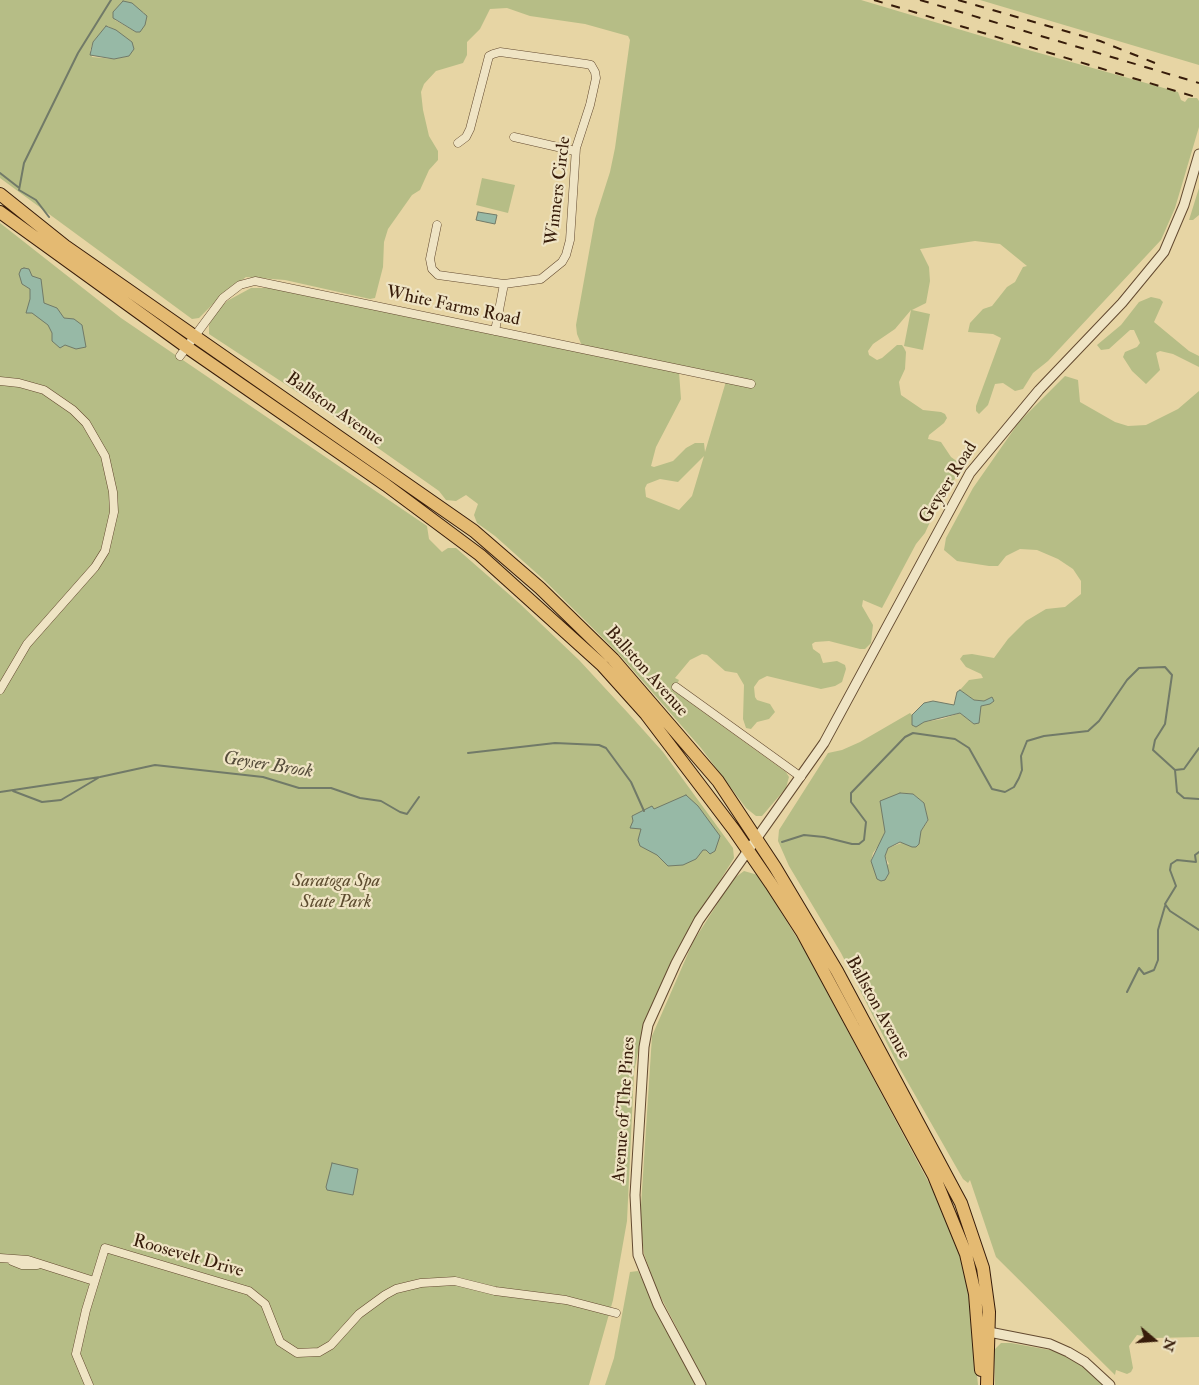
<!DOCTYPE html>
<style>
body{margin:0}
#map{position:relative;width:1199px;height:1385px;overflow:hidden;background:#e7d5a4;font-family:"IM FELL Double Pica",serif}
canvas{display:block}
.north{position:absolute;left:1129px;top:1315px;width:50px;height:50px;-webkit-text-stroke:4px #efe4c4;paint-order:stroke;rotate:108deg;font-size:14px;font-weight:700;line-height:20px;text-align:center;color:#371c0a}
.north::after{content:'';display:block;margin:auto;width:18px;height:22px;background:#371c0a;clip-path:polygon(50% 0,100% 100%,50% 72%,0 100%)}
</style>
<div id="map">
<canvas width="1199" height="1385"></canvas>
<div class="north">N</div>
</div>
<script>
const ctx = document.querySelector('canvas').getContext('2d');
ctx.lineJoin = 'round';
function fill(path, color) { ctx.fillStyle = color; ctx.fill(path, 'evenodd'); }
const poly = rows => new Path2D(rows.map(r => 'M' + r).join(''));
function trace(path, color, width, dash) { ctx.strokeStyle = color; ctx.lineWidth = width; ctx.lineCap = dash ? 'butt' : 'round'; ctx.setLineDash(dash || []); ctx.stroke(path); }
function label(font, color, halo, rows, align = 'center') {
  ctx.font = font + ' "IM FELL Double Pica",serif'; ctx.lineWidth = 4.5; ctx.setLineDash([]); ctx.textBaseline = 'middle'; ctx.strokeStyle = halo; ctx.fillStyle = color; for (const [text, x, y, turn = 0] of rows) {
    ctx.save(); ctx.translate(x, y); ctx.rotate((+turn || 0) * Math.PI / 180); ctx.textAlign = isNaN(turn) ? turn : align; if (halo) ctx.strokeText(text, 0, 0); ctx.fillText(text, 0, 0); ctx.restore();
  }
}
const green = poly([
 [0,0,861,0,1025,49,1178,92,1181,100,1185,102,1188,98,1197,98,1199,101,1199,127,1175,208,1161,240,1048,361,1033,373,1023,389,1015,391,1003,383,995,384,988,405,979,414,976,411,976,406,1001,338,993,334,968,332,970,323,983,309,992,306,1007,287,1015,282,1023,267,1027,266,1000,244,975,241,920,249,929,267,930,281,926,303,912,310,930,314,923,350,904,346,911,310,895,329,873,344,868,351,869,355,877,360,882,358,897,345,902,345,904,348,906,352,905,369,899,382,901,395,923,410,941,412,945,414,947,418,944,423,929,435,928,439,941,442,951,457,958,462,961,470,940,500,925,533,916,544,882,608,863,600,862,606,873,625,871,643,865,649,860,649,829,641,815,642,812,644,813,649,820,654,823,663,837,661,845,665,846,669,842,682,835,686,821,689,767,676,759,680,754,687,755,697,757,700,770,704,775,712,769,719,757,722,751,729,746,728,743,719,744,685,737,673,725,671,707,655,702,654,690,660,675,678,679,680,674,691,786,772,789,777,786,788,762,816,756,816,746,808,701,748,618,653,542,578,495,536,477,523,474,515,478,504,466,495,456,501,446,500,439,491,314,403,209,334,209,325,215,313,227,301,251,288,276,288,582,346,577,334,576,325,595,219,610,172,615,148,630,40,628,36,585,24,530,16,507,8,490,9,480,29,467,42,467,55,463,63,436,71,424,84,421,92,423,110,429,136,438,151,438,160,429,170,420,190,412,195,388,229,384,242,383,267,375,298,370,299,285,280,246,277,223,294,199,318,192,319,0,178],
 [144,12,136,32,115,20],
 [108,26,132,42,129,56,114,59,92,57,90,51,93,42],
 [681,368,711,371,727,378,705,452,704,443,695,443,686,448,673,461,654,467,651,466,656,447,681,399,679,372],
 [704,456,692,496,679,510,646,497,645,488,647,484,660,479,678,482],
 [980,0,1199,0,1199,65],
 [482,178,515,185,508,213,476,205],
 [1199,188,1199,215,1193,220,1189,220],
 [0,223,121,318,427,526,429,539,442,552,448,548,456,548,519,603,579,660,628,713,663,752,733,848,734,858,685,937,643,1027,634,1072,627,1221,613,1300,589,1385,0,1385],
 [1151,297,1160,299,1163,302,1154,322,1189,351,1199,356,1199,367,1173,354,1160,351,1156,353,1160,370,1146,384,1132,371,1123,357,1125,352,1137,347,1140,343,1134,330,1130,330,1109,349,1101,350,1097,345,1121,325,1139,302],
 [1065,376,1078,380,1080,402,1115,422,1128,426,1146,425,1178,409,1199,391,1199,1337,1154,1338,1137,1335,1129,1346,1133,1368,1131,1372,1127,1374,1116,1370,1115,1375,996,1257,970,1180,968,1183,963,1179,899,1067,841,953,789,866,778,841,779,830,828,753,842,750,860,742,910,713,912,715,912,724,942,719,960,713,974,724,981,706,990,704,992,697,984,701,974,700,960,690,969,680,983,678,981,674,966,667,960,659,963,655,972,654,994,658,1008,639,1026,621,1046,609,1065,607,1081,594,1081,581,1073,569,1058,559,1037,550,1020,549,1006,556,998,566,989,566,957,561,944,550,946,538,973,488,1019,422],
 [900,793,913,794,924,803,928,821,921,831,904,842,888,848,885,856,889,864,875,870,871,861,873,853,882,841,885,832,885,824],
 [744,871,758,875,805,951,945,1213,960,1251,969,1292,978,1385,605,1385,614,1358,630,1272,638,1271,676,1347,683,1340,656,1288,644,1254,640,1221,652,1036,693,942,733,879],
 [1001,1343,1011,1343,1055,1351,1084,1366,1108,1385,995,1385,994,1350]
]);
const water = poly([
 [123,1,132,3,147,16,145,25,140,32,136,32,113,18,113,12,123,1],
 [106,26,116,30,132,42,134,49,129,56,114,59,90,55,93,42,106,26],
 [478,212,497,215,495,224,476,220,478,212],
 [24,268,29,269,32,276,41,279,44,303,57,308,64,318,74,319,82,325,86,347,76,349,65,345,60,348,52,341,52,333,48,325,32,313,26,313,30,299,30,289,22,284,19,274,21,269,24,268],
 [960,690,974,700,984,701,992,697,994,701,990,704,981,706,979,723,974,724,960,713,924,722,916,727,912,725,912,715,924,703,933,701,954,705,957,692,960,690],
 [900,793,913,794,924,803,928,820,921,831,919,844,916,847,912,847,900,842,888,848,885,856,889,873,885,880,881,881,877,879,871,861,885,832,880,801,900,793],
 [686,795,698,806,720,836,715,851,710,854,706,850,703,850,696,859,683,865,668,866,657,855,640,846,638,840,641,829,630,828,633,821,632,816,652,806,654,809,686,795],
 [332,1163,358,1169,353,1195,327,1190,326,1187,332,1163]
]);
const stream = poly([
 [0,173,18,187],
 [49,217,36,200,19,190,24,163,78,53,111,0],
 [468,753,555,743,599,745,606,748,631,782,644,811],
 [1175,770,1177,792,1184,798,1199,799],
 [13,791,42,802,61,800,98,778],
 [0,792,100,777,155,765,263,777,299,788,331,788,360,798,381,801,400,812,407,814,419,797],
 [782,842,804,835,824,837,852,844,859,844,864,840,866,822,851,802,851,793,905,737,913,733,955,739,969,748,992,789,1005,792,1014,787,1019,778,1022,770,1021,756,1027,741,1044,736,1088,731,1099,721,1127,680,1139,668,1165,667,1172,675,1165,724,1155,740,1153,750,1175,770,1184,769,1199,748],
 [1199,852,1195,855,1196,862,1177,860,1171,864,1170,870,1176,886,1165,904,1170,911,1199,930],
 [1127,992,1139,968,1144,974,1154,970,1158,960,1158,930,1165,906]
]);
const minor = poly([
 [514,137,575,151],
 [458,143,466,137,470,129,489,56,493,54,500,52,586,64,591,65,595,72,596,78,590,105,576,148,570,240,566,255,562,262,541,279,504,284,495,331],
 [437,225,430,259,432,269,438,275,504,284],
 [180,356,223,298,240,285,255,281,751,384],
 [0,381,19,383,44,390,73,410,86,423,105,456,113,492,114,512,105,551,95,567,27,644,0,690],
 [676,687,801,777],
 [0,1258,28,1260,94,1281],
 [12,1261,22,1265,37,1265],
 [89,1385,76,1354,86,1310,105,1248,249,1291,265,1304,280,1342,297,1353,319,1352,331,1345,359,1314,385,1295,396,1289,421,1283,455,1281,495,1291,566,1300,616,1313]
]);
const tertiary = poly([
 [984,1331,1050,1344,1068,1352,1085,1362,1110,1385],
 [701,1385,658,1305,638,1255,635,1195,644,1047,648,1025,676,963,699,920,824,743,970,473,1039,390,1122,303,1164,252,1184,205,1199,154]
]);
const trunk = poly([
 [0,194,65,246,474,531,540,588,613,659,718,781,775,867,837,971,961,1203,983,1268,989,1312,987,1385],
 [0,212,188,348,386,485,480,555,602,665,646,714,734,830,771,884,802,932,934,1176,966,1254,975,1294,981,1370]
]);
const rail = poly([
 [874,0,1199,98],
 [920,0,1199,83],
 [958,0,1100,41,1160,65]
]);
const streetNames = [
 ["Winners Circle",559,191,-83],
 ["White Farms Road",453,307,12],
 ["Ballston Avenue",334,410,35],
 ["Geyser Road",949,483,-58],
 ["Ballston Avenue",646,672,48],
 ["Ballston Avenue",877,1008,61],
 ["Avenue of The Pines",625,1110,-86],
 ["Roosevelt Drive",188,1257,16]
];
const parkNames = [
 ["Saratoga Spa",336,882],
 ["State Park",336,903]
];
const waterNames = [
 ["Geyser Brook",268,766,9]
];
fill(green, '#b6bd86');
fill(water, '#97b9a6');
trace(water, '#717a68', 1);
trace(stream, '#717a68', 2);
trace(minor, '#634a30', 9);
trace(tertiary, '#634a30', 11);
trace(trunk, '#371c0a', 14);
trace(minor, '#efe4c4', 8);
trace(tertiary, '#efe4c4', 9);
trace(trunk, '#e4ba72', 12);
trace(rail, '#371c0a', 2, [9, 9]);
label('18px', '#371c0a', '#efe4c4', streetNames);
label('italic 18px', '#5d4c2f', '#efe4c4', parkNames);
label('italic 19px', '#544b39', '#efe4c4', waterNames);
</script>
